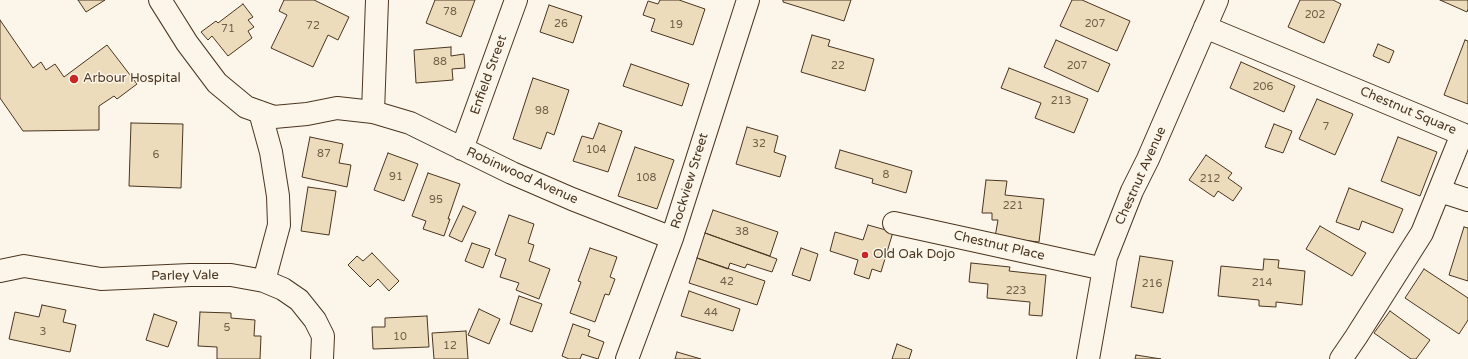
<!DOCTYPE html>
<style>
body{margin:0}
canvas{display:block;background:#fbf6e9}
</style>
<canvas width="1468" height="359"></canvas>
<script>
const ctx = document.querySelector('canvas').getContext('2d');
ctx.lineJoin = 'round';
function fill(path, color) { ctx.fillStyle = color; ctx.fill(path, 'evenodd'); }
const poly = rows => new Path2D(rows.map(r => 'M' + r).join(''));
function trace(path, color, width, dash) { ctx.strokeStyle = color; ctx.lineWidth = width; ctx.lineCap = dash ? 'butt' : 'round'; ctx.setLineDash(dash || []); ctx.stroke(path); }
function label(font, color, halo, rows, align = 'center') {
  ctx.font = font + ' "Varela Round",sans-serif'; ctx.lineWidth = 3; ctx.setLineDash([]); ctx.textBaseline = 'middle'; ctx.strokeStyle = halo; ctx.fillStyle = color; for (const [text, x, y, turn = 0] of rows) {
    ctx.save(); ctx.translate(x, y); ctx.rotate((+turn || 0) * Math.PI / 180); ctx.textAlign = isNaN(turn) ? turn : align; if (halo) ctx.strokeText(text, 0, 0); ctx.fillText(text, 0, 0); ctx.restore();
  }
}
const building = poly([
 [78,0,105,0,86,12,78,0],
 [284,0,314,0,349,17,338,40,328,35,313,67,271,48,287,15,279,11,284,0],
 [435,0,475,0,461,37,426,23,435,0],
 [660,0,679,0,705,9,693,45,651,31,655,19,643,15,648,1,658,4,660,0],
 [783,0,851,0,844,21,783,2,783,0],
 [1072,0,1082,0,1130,21,1117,51,1060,26,1072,0],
 [1300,0,1333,0,1341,4,1324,43,1288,27,1300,0],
 [1440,0,1468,0,1468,9,1467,12,1440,0],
 [243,4,253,17,248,20,254,27,248,31,252,38,228,56,212,36,208,40,201,32,216,21,218,23,243,4],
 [549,5,582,16,573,43,540,32,549,5],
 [0,20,33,68,41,62,46,70,55,64,64,77,107,45,137,84,117,99,114,96,99,106,99,130,23,131,0,98,0,20],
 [812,35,830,40,828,46,874,59,865,91,801,72,812,35],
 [1056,40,1110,64,1098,92,1044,67,1056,40],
 [1465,40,1468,41,1468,104,1444,95,1465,40],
 [1378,44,1394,51,1389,63,1373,56,1378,44],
 [451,47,451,56,464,54,465,68,452,69,453,80,416,83,414,50,451,47],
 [1241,62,1295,86,1284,112,1230,88,1241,62],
 [631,64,689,84,682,106,623,86,631,64],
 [1009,68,1088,99,1074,133,1035,118,1041,103,1001,88,1009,68],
 [533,78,569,90,554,135,547,132,541,149,513,139,533,78],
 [1317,99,1353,114,1335,155,1299,139,1317,99],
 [131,123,183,124,181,188,129,186,131,123],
 [599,123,622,131,608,172,573,161,582,136,593,139,599,123],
 [1274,124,1292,131,1283,153,1265,147,1274,124],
 [747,127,778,136,774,152,786,156,780,177,736,164,747,127],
 [310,137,343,144,339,163,351,165,347,187,302,177,310,137],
 [1398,137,1437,152,1420,196,1381,181,1398,137],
 [635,147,674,160,657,209,618,196,635,147],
 [840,150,912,171,906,193,872,183,873,179,835,168,840,150],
 [388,153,418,164,404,201,374,190,388,153],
 [1206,155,1232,173,1228,178,1242,188,1233,201,1218,191,1214,197,1189,180,1206,155],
 [428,173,460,184,448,219,450,219,444,236,423,229,426,221,412,216,428,173],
 [986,180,1007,181,1005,195,1044,199,1039,242,995,237,998,220,992,220,992,213,982,213,986,180],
 [308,187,336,191,329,235,301,231,308,187],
 [1349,188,1403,209,1393,233,1362,221,1359,230,1336,222,1349,188],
 [463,206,476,212,462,242,449,236,463,206],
 [713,210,778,232,770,256,705,233,713,210],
 [509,215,534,224,528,243,534,245,529,261,550,269,539,299,516,290,519,283,500,277,506,259,495,255,509,215],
 [868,225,893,232,881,272,872,269,869,279,854,274,858,260,830,251,835,232,863,240,868,225],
 [1320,226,1366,253,1352,276,1306,249,1320,226],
 [1464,227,1468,228,1468,281,1449,275,1464,227],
 [705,233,777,259,772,272,747,264,745,268,730,263,728,269,697,258,705,233],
 [472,243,490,249,483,268,465,261,472,243],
 [590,248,617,257,610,277,615,279,609,295,605,294,595,322,570,313,581,282,578,281,590,248],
 [801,248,818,254,810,281,792,275,801,248],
 [372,253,399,281,389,291,378,279,370,287,348,265,357,256,363,261,372,253],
 [1140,256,1173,261,1163,313,1131,307,1140,256],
 [697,258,765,281,757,305,689,283,697,258],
 [1264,259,1279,260,1278,268,1305,271,1302,305,1276,302,1276,307,1259,306,1259,300,1218,296,1221,266,1263,270,1264,259],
 [971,263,1010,267,1009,271,1046,275,1042,316,1029,315,1030,302,987,298,988,284,969,282,971,263],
 [1424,269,1468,298,1468,320,1459,334,1405,298,1424,269],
 [689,291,740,309,733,331,681,316,689,291],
 [519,296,542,304,532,332,510,324,519,296],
 [42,305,66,310,63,322,76,325,70,352,9,339,15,312,39,317,42,305],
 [479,309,500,319,489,344,468,335,479,309],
 [1390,311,1430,340,1416,359,1411,359,1374,333,1390,311],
 [200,312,231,313,231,318,255,320,254,336,261,336,260,359,217,359,217,347,198,346,200,312],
 [154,314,177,322,168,347,146,340,154,314],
 [427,316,429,347,373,349,372,327,385,327,385,318,427,316],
 [573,324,590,330,588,336,604,342,598,359,582,354,580,359,569,359,562,356,573,324],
 [466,331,468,359,434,359,432,333,466,331],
 [897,344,912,350,909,359,892,359,897,344],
 [677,352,701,359,675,359,677,352],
 [1136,355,1161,359,1135,359,1136,355]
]);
const minor = poly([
 [160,0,187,43,217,83,246,107,274,117,307,114,337,108,373,112,410,123,512,173,572,199,672,238],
 [1205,27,1462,134,1422,233,1356,337,1341,359],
 [260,112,271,152,278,196,279,225,264,281],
 [373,112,377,0],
 [462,149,516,0],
 [1440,191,1468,200],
 [894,223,1104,269],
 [0,271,24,266,101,279,190,275,231,275,264,281,283,289,299,300,315,320,323,336,322,359],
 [627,359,672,238,748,0],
 [1088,359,1106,257,1132,191,1148,159,1217,0]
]);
const markers = [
 [74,79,5,"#c62828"],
 [865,255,4,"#c62828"]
];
const numberNames = [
 ["78",450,12],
 ["202",1315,15],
 ["26",561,24],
 ["207",1095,24],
 ["19",676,25],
 ["72",313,26],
 ["71",228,29],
 ["88",440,62],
 ["22",838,66],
 ["207",1077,66],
 ["206",1263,87],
 ["213",1061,101],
 ["98",542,111],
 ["7",1326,127],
 ["32",759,144],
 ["104",596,150],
 ["87",324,154],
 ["6",156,155],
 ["8",886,175],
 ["91",396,177],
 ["108",646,178],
 ["212",1210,179],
 ["95",436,200],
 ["221",1013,206],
 ["38",742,232],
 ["42",727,282],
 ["214",1262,283],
 ["216",1152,284],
 ["223",1016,291],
 ["44",711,313],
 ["5",227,328],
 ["3",43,332],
 ["10",400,337],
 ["12",450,346]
];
const streetNames = [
 ["Enfield Street",489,75,-70],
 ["Chestnut Square",1408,111,23],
 ["Robinwood Avenue",522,176,24],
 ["Chestnut Avenue",1141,176,-66],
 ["Rockview Street",690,181,-73],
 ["Chestnut Place",999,246,13],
 ["Parley Vale",185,276,-1]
];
const poiNames = [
 ["Arbour Hospital",83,79],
 ["Old Oak Dojo",873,255]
];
fill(building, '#ecdcbc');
trace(building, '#4a3520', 1);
trace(minor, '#4a3520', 24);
trace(minor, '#fbf6e9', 22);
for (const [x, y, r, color] of markers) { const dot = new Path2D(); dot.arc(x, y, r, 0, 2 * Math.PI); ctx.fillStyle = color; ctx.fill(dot); trace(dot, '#fbf6e9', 1.5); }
label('11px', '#725f47', null, numberNames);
label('13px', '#4a3520', '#fbf6e9', streetNames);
label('13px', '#4a3520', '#fbf6e9', poiNames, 'left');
</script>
